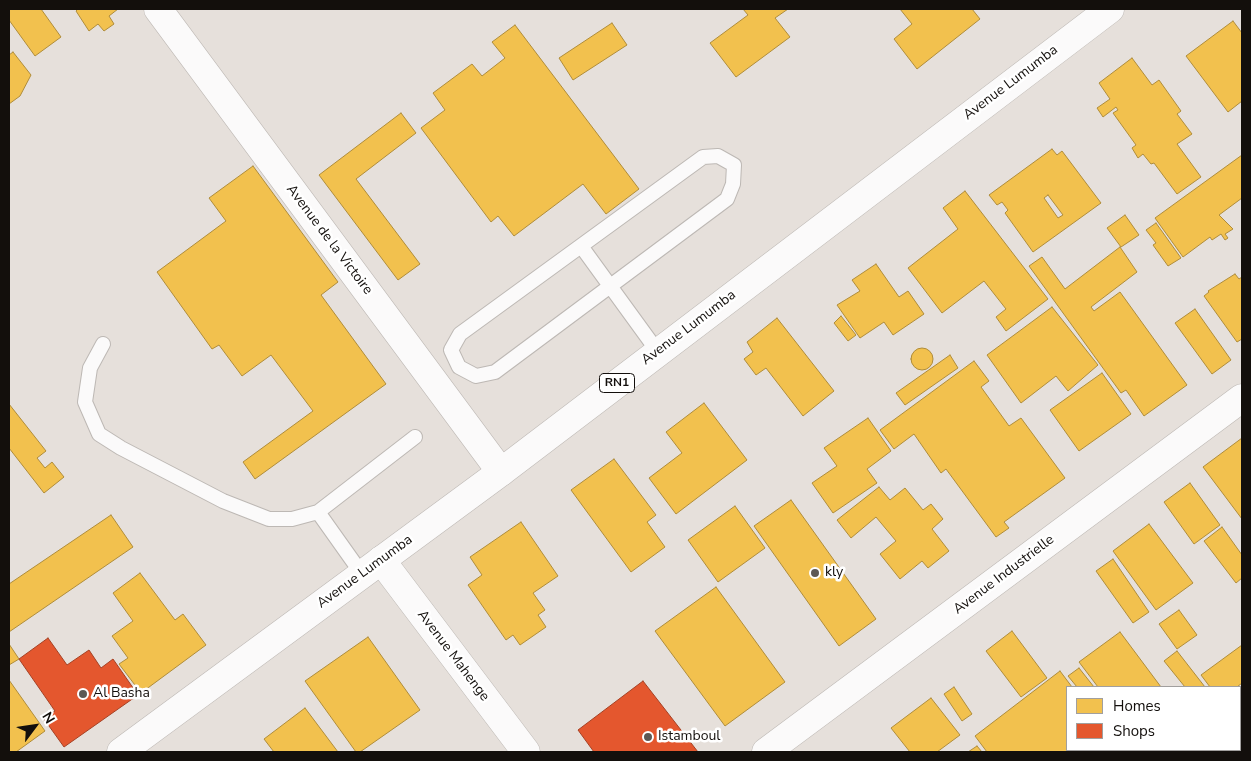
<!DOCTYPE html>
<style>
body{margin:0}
#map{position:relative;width:1251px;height:761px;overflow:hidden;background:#e6e0db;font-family:"Nunito Sans",sans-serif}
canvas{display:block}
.frame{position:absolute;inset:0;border:10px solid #130f0c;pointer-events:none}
.legend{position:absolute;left:1066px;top:686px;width:175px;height:65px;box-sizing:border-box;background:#fff;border:1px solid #a19f9e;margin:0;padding:6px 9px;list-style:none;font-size:15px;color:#130f0c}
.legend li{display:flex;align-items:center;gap:10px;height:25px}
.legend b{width:25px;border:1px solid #a19f9e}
.north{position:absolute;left:10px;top:701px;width:50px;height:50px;-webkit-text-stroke:4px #fff;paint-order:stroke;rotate:59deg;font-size:14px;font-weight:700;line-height:20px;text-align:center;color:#130f0c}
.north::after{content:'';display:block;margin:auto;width:18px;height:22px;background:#130f0c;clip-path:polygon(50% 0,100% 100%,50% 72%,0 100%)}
</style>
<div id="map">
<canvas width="1251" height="761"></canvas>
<div class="frame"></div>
<ul class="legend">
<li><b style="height:14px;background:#f2c14e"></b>Homes</li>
<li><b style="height:14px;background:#e4572e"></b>Shops</li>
</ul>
<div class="north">N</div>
</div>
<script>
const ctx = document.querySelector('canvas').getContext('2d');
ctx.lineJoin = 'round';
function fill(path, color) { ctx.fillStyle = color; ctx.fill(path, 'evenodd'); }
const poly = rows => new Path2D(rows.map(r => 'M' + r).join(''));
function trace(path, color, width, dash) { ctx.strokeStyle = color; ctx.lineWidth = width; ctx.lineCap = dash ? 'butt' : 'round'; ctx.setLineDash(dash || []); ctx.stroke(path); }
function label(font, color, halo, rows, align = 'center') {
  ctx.font = font + ' "Nunito Sans",sans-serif'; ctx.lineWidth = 5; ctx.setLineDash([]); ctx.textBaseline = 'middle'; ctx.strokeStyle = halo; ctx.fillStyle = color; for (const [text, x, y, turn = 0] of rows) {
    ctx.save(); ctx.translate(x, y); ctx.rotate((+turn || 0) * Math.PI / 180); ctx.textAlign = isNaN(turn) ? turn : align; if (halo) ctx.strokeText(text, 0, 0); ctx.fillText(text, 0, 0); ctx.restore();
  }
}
const homes = poly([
 [9,9,41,9,61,37,35,56,9,20,9,9],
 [78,9,118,9,109,16,114,24,104,31,98,24,89,31,76,11,78,9],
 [743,9,788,9,775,18,790,37,736,77,710,43,748,15,743,9],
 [900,9,972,9,980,19,917,69,894,39,912,24,900,9],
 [1233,21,1242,33,1242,101,1228,112,1186,56,1233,21],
 [612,23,627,45,573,80,559,58,612,23],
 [515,25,639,189,606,214,583,184,514,236,498,216,491,222,421,128,445,110,433,93,472,64,482,76,505,58,492,42,515,25],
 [13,52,31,75,20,96,9,104,9,55,13,52],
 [1132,58,1152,85,1159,80,1181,111,1177,114,1192,134,1177,144,1201,177,1177,194,1154,163,1151,164,1143,154,1138,158,1132,148,1136,145,1113,113,1118,110,1116,107,1103,117,1097,108,1110,99,1099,83,1132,58],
 [401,113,416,133,356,179,420,264,398,280,319,175,401,113],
 [1052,149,1057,155,1062,151,1101,203,1033,252,1005,213,1008,210,1002,202,997,205,989,195,1052,149],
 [1048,195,1063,215,1058,218,1044,198,1048,195],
 [1242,155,1242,198,1219,215,1233,229,1225,234,1228,238,1225,240,1221,234,1212,240,1210,237,1183,257,1155,218,1242,155],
 [253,166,338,282,321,295,386,384,255,479,243,462,313,411,271,355,242,376,219,345,212,349,157,272,226,221,209,198,253,166],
 [965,191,1048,299,1006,331,996,317,1006,309,984,281,942,313,908,268,958,229,943,208,965,191],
 [1125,215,1139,235,1121,247,1107,228,1125,215],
 [1156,223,1181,258,1168,266,1153,245,1156,243,1146,230,1156,223],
 [1120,247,1137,272,1091,307,1094,311,1120,292,1187,385,1144,416,1126,390,1121,393,1029,266,1042,257,1065,289,1120,247],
 [876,264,899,297,908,291,924,314,893,335,884,322,860,338,837,305,860,291,852,280,876,264],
 [1235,274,1239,279,1242,277,1242,339,1237,342,1204,296,1209,292,1208,291,1235,274],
 [1052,307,1098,365,1068,391,1056,376,1021,403,987,355,1052,307],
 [1195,309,1231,360,1212,374,1175,323,1195,309],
 [841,316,856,335,848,341,834,323,841,316],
 [777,318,834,391,803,416,766,368,756,375,744,359,753,352,747,342,777,318],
 '911 359a11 11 0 1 1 22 0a11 11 0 1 1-22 0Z',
 [950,355,958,368,905,405,896,393,950,355],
 [974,361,989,381,981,387,1009,426,1021,418,1065,478,1004,522,1009,528,996,537,946,469,941,473,914,434,894,449,880,430,974,361],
 [1102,373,1131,414,1079,451,1050,410,1102,373],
 [704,403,747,460,676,514,649,478,682,453,666,432,704,403],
 [9,404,46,451,37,458,45,468,52,462,64,477,44,493,9,448,9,404],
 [868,418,891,451,867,469,877,483,833,513,812,483,837,466,824,448,868,418],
 [1242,438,1242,519,1203,467,1242,438],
 [614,459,656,515,647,522,665,547,631,572,571,490,614,459],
 [1190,483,1220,525,1194,544,1164,502,1190,483],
 [879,487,890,500,905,488,923,510,931,504,943,519,932,529,949,551,928,568,922,561,900,579,880,554,896,541,876,517,851,538,837,520,879,487],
 [791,500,876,619,839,646,754,526,791,500],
 [735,506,765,548,718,582,688,540,735,506],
 [111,515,133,547,9,632,9,584,111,515],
 [521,522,558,576,533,593,545,610,538,615,546,627,520,645,513,635,506,640,468,585,482,575,470,557,521,522],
 [1149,524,1193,583,1156,610,1113,551,1149,524],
 [1222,527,1242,555,1242,578,1236,583,1204,541,1222,527],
 [1113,559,1149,612,1133,623,1096,571,1113,559],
 [140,573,175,620,183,614,206,645,141,693,119,664,128,658,112,636,133,621,113,593,140,573],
 [716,587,785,682,725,726,655,631,716,587],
 [1179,610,1197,635,1177,649,1159,624,1179,610],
 [1012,631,1047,678,1021,697,986,651,1012,631],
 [1120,632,1161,687,1098,687,1079,662,1120,632],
 [368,637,420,710,360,752,356,752,305,681,368,637],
 [9,644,19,659,9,665,9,644],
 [1242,645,1242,683,1237,687,1210,687,1201,675,1242,645],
 [1177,651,1205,687,1185,687,1164,661,1177,651],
 [1079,668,1094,687,1077,687,1068,676,1079,668],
 [1060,671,1072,687,1067,687,1067,750,1118,750,1115,752,987,752,975,736,1060,671],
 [9,680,45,731,16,752,9,752,9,680],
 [954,687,972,714,962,721,944,694,954,687],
 [931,698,960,735,937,752,910,752,891,728,931,698],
 [305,708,338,752,274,752,264,739,305,708],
 [1240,728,1242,731,1242,752,1223,752,1221,750,1240,750,1240,728],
 [977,746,982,752,968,752,977,746],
 [1125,750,1141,750,1143,752,1127,752,1125,750],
 [1152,750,1174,750,1176,752,1149,752,1152,750]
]);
const shops = poly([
 [48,638,67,665,89,650,101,668,113,659,138,695,64,747,44,719,55,711,19,659,48,638],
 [643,681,698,752,594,752,578,730,643,681]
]);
const lane = poly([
 [718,156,734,165,733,184,727,199,495,372,476,376,459,367,451,350,460,334,703,157,718,156],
 [581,246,658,352],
 [103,344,90,368,85,402,99,434,121,448,223,501,269,519,292,519,318,512,362,574],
 [318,512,415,437]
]);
const street = poly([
 [158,9,501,472],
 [381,560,526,752],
 [766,752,1242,398]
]);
const highway = poly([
 [121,752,501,472,1110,9]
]);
const markers = [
 [815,573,5,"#5d5854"],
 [83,694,5,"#5d5854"],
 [648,737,5,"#5d5854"]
];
const shields = [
 [617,383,35]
];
const shieldNames = [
 ["RN1",617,383]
];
const streetNames = [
 ["Avenue Lumumba",1011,83,-37],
 ["Avenue de la Victoire",329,240,53],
 ["Avenue Lumumba",689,328,-37],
 ["Avenue Lumumba",365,572,-36],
 ["Avenue Industrielle",1004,575,-37],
 ["Avenue Mahenge",453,656,53]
];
const poiNames = [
 ["kly",825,573],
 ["Al Basha",93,694],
 ["Istamboul",658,737]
];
fill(homes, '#f2c14e');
trace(homes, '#af8c3a', 1);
fill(shops, '#e4572e');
trace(shops, '#a54124', 1);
trace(lane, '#bdb8b4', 16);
trace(street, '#bdb8b4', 29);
trace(highway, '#bdb8b4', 29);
trace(lane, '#fbfafa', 14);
trace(street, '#fbfafa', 28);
trace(highway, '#fbfafa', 28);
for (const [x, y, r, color] of markers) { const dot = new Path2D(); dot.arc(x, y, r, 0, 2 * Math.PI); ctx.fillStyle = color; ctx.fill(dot); trace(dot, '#fff', 2); }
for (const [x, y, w] of shields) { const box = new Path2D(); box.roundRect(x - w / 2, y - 9.5, w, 19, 4); ctx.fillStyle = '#fff'; ctx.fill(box); trace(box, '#130f0c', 1); }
label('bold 12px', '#130f0c', null, shieldNames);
label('14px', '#130f0c', '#fff', streetNames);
label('14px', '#130f0c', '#fff', poiNames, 'left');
</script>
